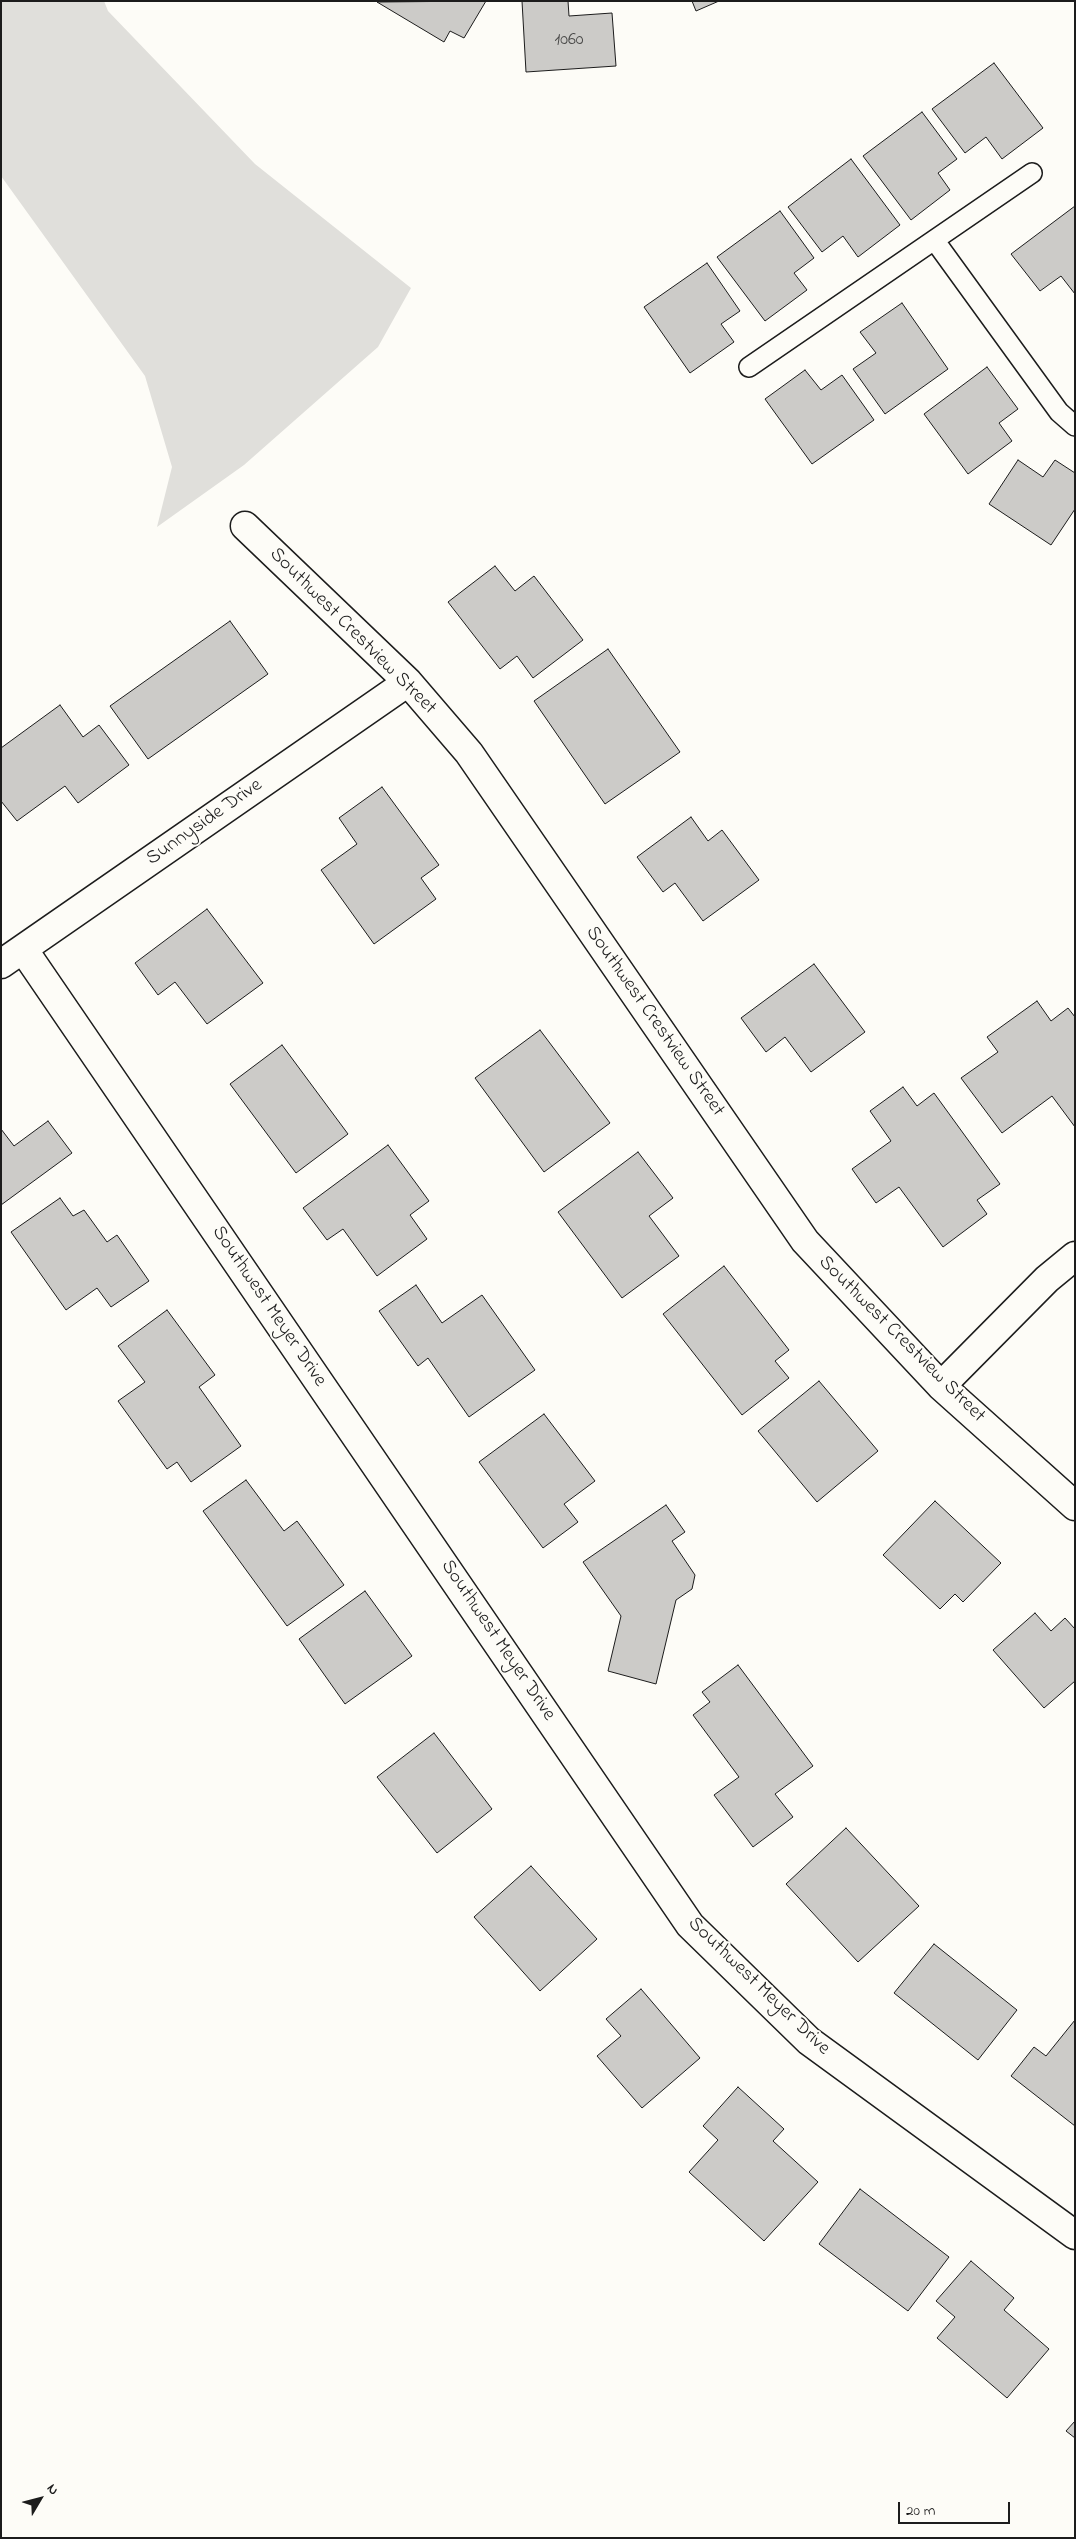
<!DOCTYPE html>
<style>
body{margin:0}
#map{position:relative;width:1076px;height:2539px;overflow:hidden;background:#fdfcf7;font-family:"Indie Flower",sans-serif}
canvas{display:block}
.frame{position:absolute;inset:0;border:2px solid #1c1c1c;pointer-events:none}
.north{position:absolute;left:15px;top:2474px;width:50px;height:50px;-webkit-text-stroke:4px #fdfcf7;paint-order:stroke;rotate:53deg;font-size:14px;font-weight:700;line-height:20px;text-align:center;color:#1c1c1c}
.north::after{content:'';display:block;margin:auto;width:18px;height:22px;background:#1c1c1c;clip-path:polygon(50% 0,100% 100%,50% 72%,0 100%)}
.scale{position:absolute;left:898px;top:2502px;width:112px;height:22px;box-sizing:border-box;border:2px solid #1c1c1c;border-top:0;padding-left:6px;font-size:15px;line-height:18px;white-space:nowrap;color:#1c1c1c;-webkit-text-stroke:4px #fdfcf7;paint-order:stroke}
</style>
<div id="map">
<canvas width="1076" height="2539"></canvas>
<div class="frame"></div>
<div class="north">N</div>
<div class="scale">20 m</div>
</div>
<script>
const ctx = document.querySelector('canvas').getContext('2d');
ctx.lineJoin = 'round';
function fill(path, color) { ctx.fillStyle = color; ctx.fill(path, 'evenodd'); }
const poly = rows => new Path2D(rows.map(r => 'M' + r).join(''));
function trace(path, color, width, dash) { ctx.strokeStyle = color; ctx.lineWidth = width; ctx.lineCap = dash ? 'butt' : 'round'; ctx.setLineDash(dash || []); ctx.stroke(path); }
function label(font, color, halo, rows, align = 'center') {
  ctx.font = font + ' "Indie Flower",sans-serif'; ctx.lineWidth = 4; ctx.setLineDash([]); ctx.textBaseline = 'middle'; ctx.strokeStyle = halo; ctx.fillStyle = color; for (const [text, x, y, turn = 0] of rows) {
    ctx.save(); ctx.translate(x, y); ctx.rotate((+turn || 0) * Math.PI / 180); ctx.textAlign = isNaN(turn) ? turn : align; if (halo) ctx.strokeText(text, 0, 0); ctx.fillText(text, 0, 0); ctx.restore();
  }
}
const green = poly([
 [1,1,104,1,108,11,255,164,411,288,378,347,244,465,157,527,172,467,145,376,1,176]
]);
const building = poly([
 [486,1,464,38,450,31,444,42,377,2,486,1],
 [522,1,568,1,569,16,612,13,616,66,526,72,522,1],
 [692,1,719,1,696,11,692,1],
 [994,63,1043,128,1002,159,986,137,965,153,932,109,994,63],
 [922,112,957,159,938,173,950,190,911,220,863,156,922,112],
 [851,159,900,225,858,257,843,236,822,252,788,207,851,159],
 [1075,206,1075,294,1061,276,1040,291,1011,254,1075,206],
 [780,211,814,258,794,273,807,290,765,321,717,257,780,211],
 [707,263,740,311,721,324,734,342,690,373,644,307,707,263],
 [902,303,948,369,885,414,853,369,876,353,860,332,902,303],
 [987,367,1018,409,999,423,1012,441,968,474,924,414,987,367],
 [805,370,821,390,842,375,874,420,812,464,765,399,805,370],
 [1018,460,1043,477,1055,460,1075,473,1075,509,1051,545,989,504,1018,460],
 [495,566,515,591,534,576,583,640,533,678,517,656,500,669,448,602,495,566],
 [230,621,268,674,148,759,110,706,230,621],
 [608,649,680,752,605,804,534,701,608,649],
 [60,705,83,737,99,725,129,765,78,803,65,786,17,821,1,801,1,748,60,705],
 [382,787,439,865,421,878,436,899,374,944,321,870,357,844,339,818,382,787],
 [691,817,708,841,722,830,759,880,703,921,675,883,663,892,637,857,691,817],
 [207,909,263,983,207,1024,175,982,158,995,135,963,207,909],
 [814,964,865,1032,811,1072,785,1037,766,1052,741,1018,814,964],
 [1037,1001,1051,1021,1068,1008,1075,1017,1075,1127,1052,1096,1002,1133,961,1078,998,1052,987,1037,1037,1001],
 [540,1030,610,1123,544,1172,475,1078,540,1030],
 [282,1045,348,1134,296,1173,230,1084,282,1045],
 [903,1087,917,1106,934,1093,1000,1184,977,1200,987,1214,943,1247,899,1187,876,1203,852,1169,891,1141,870,1111,903,1087],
 [48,1121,72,1153,1,1205,1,1129,14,1146,48,1121],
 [388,1145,429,1201,410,1215,427,1239,377,1276,343,1229,327,1240,303,1208,388,1145],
 [638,1152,673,1198,649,1216,679,1256,622,1298,558,1212,638,1152],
 [60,1198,73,1216,84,1210,107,1242,117,1235,149,1281,111,1307,97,1288,66,1310,11,1232,60,1198],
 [724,1266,789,1350,775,1361,789,1378,742,1415,663,1314,724,1266],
 [416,1285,442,1323,482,1295,535,1370,469,1417,428,1358,418,1366,379,1311,416,1285],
 [167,1310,215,1375,199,1387,241,1446,191,1482,177,1462,167,1469,118,1401,145,1382,118,1346,167,1310],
 [819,1381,878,1451,817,1502,758,1431,819,1381],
 [544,1414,595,1481,564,1504,578,1522,543,1548,479,1462,544,1414],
 [246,1480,284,1531,297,1521,344,1585,287,1626,203,1511,246,1480],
 [935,1501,1001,1563,963,1602,955,1594,940,1609,883,1555,935,1501],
 [666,1505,685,1532,672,1541,695,1575,692,1589,676,1600,656,1684,608,1671,621,1616,583,1562,666,1505],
 [365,1591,412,1656,345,1704,299,1639,365,1591],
 [1035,1613,1051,1631,1065,1618,1075,1629,1075,1681,1044,1708,993,1650,1035,1613],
 [738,1665,813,1766,775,1794,793,1817,753,1847,714,1795,739,1777,693,1715,710,1702,702,1692,738,1665],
 [434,1733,492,1809,437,1853,377,1777,434,1733],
 [846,1828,919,1906,858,1962,786,1884,846,1828],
 [531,1866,597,1939,540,1991,474,1917,531,1866],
 [934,1944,1017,2010,978,2060,894,1993,934,1944],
 [641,1989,700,2058,642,2108,597,2056,621,2036,606,2019,641,1989],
 [1075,2020,1075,2126,1011,2076,1034,2047,1046,2056,1075,2020],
 [738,2087,784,2129,773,2141,818,2182,764,2241,689,2172,718,2140,703,2126,738,2087],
 [860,2189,949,2257,908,2311,819,2244,860,2189],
 [971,2261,1014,2298,1004,2310,1049,2349,1007,2398,937,2338,955,2317,936,2301,971,2261],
 [1075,2421,1075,2438,1066,2431,1075,2421]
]);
const lane = poly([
 [935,241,1059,412,1075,426],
 [749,367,1032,173]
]);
const street = poly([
 [245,526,408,682,469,753,805,1241,941,1386,1075,1506],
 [23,949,690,1925,809,2041,1075,2235],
 [1,964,408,682],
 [941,1386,1047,1279,1075,1256]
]);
const numberNames = [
 ["1060",569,41]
];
const streetNames = [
 ["Southwest Crestview Street",352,632,45],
 ["Sunnyside Drive",205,823,-35],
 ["Southwest Crestview Street",654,1022,55],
 ["Southwest Meyer Drive",268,1307,56],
 ["Southwest Crestview Street",901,1340,45],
 ["Southwest Meyer Drive",497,1641,56],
 ["Southwest Meyer Drive",758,1987,44]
];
fill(green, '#e0dfdb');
fill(building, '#cccbc8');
trace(building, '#1c1c1c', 1);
trace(lane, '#1c1c1c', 22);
trace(street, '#1c1c1c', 31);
trace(lane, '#fdfcf7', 19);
trace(street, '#fdfcf7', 28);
label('18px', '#484847', null, numberNames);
label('20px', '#1c1c1c', '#fdfcf7', streetNames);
</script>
